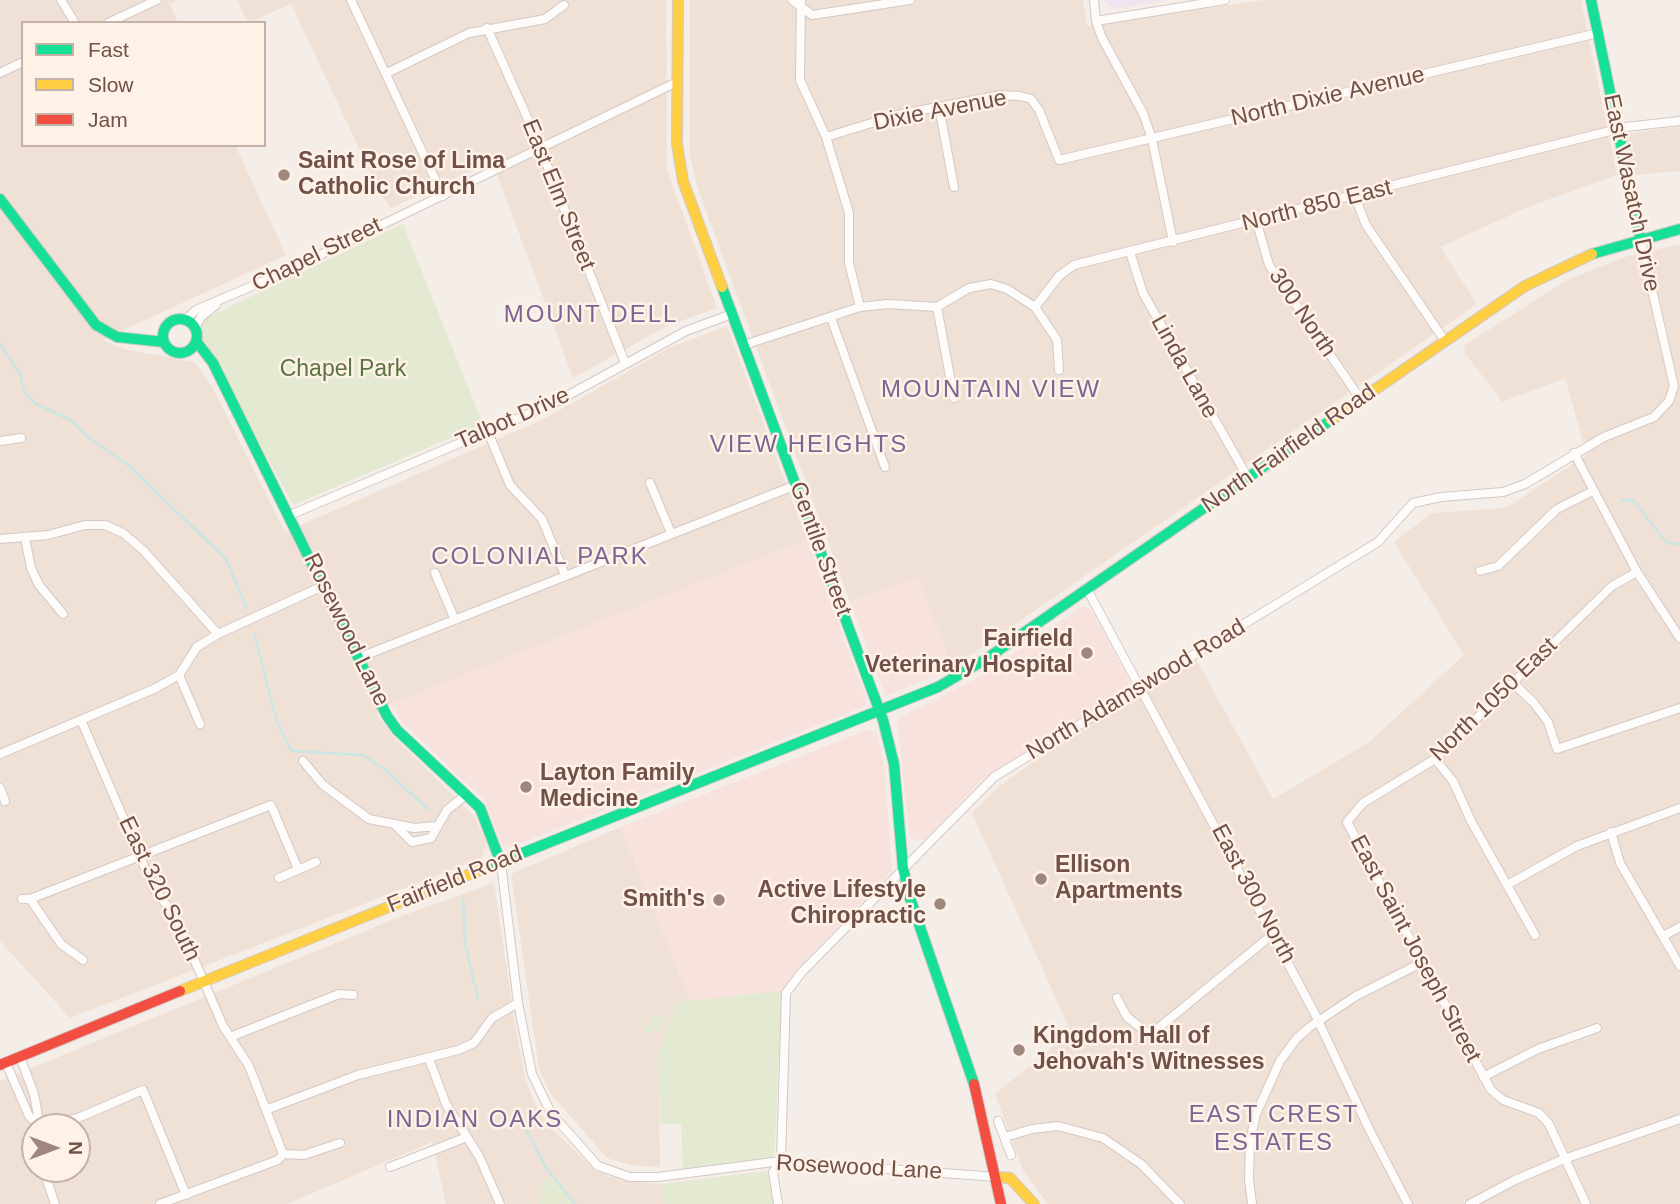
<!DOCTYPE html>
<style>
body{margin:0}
#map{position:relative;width:1680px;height:1204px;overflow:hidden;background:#f5ede7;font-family:Arial,sans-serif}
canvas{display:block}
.legend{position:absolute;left:21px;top:21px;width:245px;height:126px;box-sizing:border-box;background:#fef1e6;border:2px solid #c6b1a7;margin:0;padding:9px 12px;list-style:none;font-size:21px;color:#715049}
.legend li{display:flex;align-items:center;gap:14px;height:35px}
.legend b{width:35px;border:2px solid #c6b1a7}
.north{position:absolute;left:21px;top:1113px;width:70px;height:70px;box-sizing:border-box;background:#fef1e6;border:2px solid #c6b1a7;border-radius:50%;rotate:90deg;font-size:19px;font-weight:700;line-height:28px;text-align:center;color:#715049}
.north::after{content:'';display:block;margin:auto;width:24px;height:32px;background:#9f8780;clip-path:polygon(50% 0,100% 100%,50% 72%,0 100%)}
</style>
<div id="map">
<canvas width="1680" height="1204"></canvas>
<ul class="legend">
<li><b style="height:9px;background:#16e098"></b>Fast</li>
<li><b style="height:9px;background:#ffcf43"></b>Slow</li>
<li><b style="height:9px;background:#f24e42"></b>Jam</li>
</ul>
<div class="north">N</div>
</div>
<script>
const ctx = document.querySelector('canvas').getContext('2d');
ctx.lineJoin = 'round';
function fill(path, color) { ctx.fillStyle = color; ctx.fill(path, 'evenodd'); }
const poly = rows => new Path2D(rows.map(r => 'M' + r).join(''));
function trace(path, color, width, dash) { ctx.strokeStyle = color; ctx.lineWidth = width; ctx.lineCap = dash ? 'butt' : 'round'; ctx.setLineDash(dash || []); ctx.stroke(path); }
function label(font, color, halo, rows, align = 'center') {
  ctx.font = font + ' Arial,sans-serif'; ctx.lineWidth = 5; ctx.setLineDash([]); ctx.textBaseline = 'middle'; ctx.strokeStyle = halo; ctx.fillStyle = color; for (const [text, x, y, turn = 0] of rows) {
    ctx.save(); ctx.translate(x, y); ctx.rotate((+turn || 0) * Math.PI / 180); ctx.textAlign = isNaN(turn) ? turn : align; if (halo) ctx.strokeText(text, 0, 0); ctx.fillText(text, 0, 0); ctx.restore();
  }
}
const residential = poly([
 [0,0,177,0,170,4,178,23,23,23,23,145,235,145,286,255,102,340,127,350,194,362,211,384,285,532,544,419,669,348,727,326,807,540,390,704,376,714,394,737,474,816,486,841,482,858,70,1018,0,941],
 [237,0,666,0,667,170,717,308,667,326,573,378,492,161,391,208,380,193,291,4,248,23],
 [690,0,1083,0,1087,26,1264,0,1581,0,1617,175,1528,207,1440,247,1477,304,952,668,918,577,850,602,698,189,690,157],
 [1680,126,1680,171,1633,175,1626,138,1628,134],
 [1680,244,1680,1204,1048,1204,1023,1170,995,1094,1071,1032,972,813,1002,784,1094,721,1096,723,1196,659,1273,799,1368,743,1464,655,1394,542,1432,513,1506,508,1587,455,1565,378,1502,402,1464,352,1465,345,1565,281,1628,256],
 [621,827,690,1001,677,1002,658,1056,660,1167,630,1165,607,1158,551,1094,539,1069,511,874],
 [494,883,516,1031,525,1078,534,1102,548,1125,597,1172,625,1181,661,1184,665,1204,446,1204,432,1142,287,1204,0,1204,0,1081,399,917],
 [35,1127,77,1127,77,1169,35,1169]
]);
const commercial = poly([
 [807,540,866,698,865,706,509,848,502,845,484,800,402,722,390,704],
 [918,577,952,668,886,696,850,602],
 [1083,606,1091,609,1129,680,1129,687,983,779,924,840,910,839,897,719,975,679],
 [867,730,877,733,884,763,892,871,799,967,782,991,690,1001,621,827]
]);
const education = poly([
 [1103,0,1169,0,1121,8,1111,7]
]);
const green = poly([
 [403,224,483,424,293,505,216,362,198,341,200,326,204,319],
 [782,991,774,1158,683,1170,681,1124,660,1124,658,1056,677,1002],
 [652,1015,663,1015,663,1028,657,1032,652,1027,650,1033,645,1034,642,1026,652,1026],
 [767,1171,774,1204,665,1204,661,1184],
 [543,1179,559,1179,572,1204,540,1204]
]);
const stream = poly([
 [0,344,20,374,24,391,36,404,73,421,85,435,129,466,226,559,246,607],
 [1621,501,1633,500,1667,543,1680,544],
 [254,633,277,722,292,751,363,755,384,769,428,809],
 [463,899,465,944,478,999],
 [523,1124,546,1168,575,1204]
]);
const street = poly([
 [61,0,75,23],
 [351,0,443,196],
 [792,0,812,15,910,0],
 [801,0,800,80,826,137,849,213,849,263,860,307],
 [1094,0,1096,21,1102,38,1143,113,1152,139,1173,242],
 [1096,21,1225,0],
 [108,23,157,0],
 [487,28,536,137,625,363],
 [0,73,23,62],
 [387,73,469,33,545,19,564,5],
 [939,107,954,187],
 [826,137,901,114,1001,95,1020,96,1031,99,1039,110,1059,160,1598,33],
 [1355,197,1366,225,1445,341],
 [1256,220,1269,265,1361,400],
 [1640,237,1674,386],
 [1130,252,1143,293,1248,478],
 [937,307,954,398],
 [1035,307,1059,276,1074,265,1626,127,1680,121],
 [831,318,885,467],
 [185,320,196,310,278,275,677,82],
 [195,328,201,317,216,305],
 [744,345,860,307,888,304,937,307,969,288,991,284,1007,289,1035,307,1057,340,1059,370],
 [488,432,510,485,542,519,565,575],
 [0,441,21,438],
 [1574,453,1637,572,1680,638],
 [650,483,671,533],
 [290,515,552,404,686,331,732,314],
 [25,538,31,568,39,585,63,614],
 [0,539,48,535,85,525,105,525,123,533,143,550,218,634],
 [1480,571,1498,566,1557,509,1593,491],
 [435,573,455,620],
 [1087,589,1314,1012,1370,1131,1408,1204],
 [358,658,796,485],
 [179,675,200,724],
 [1513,683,1534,703,1548,722,1557,749,1680,708],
 [81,720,154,889,176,917,223,1026,249,1066,283,1154],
 [0,754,154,689,179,675,197,647,218,634,325,585],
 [1435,759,1453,781,1471,821,1535,935],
 [303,761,323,785,369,819,414,828,437,826],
 [0,788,5,801],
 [395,825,412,842,431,838,447,810,466,795],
 [1611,832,1620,863,1680,966],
 [501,863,518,1003,532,1074,551,1113,598,1166,630,1177,658,1177,781,1161,997,1177],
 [279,878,316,862],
 [1507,885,1577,846,1680,808],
 [22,899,30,899,271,805,298,869],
 [30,899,61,944,83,960],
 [1663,936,1680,927],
 [1117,998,1127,1017,1150,1035,1273,934],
 [230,1037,339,994,353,995],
 [20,1057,34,1094,40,1127],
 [429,1059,446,1104,479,1156,500,1204],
 [6,1063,29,1116,40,1126],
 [1483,1077,1538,1049,1597,1028],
 [268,1109,358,1075,458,1050,474,1043,492,1018,518,1003],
 [998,1121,1011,1155],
 [40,1126,78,1118,143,1090,186,1195],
 [1005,1137,1032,1129,1058,1126,1103,1138,1141,1164,1180,1204],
 [283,1154,304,1155,340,1143],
 [390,1167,467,1137],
 [43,1169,55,1204],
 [160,1204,278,1160,283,1154],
 [778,1204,773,1172,781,1161,786,993,802,972,994,777,1378,542,1413,503,1441,497,1503,492,1525,484,1604,437,1654,417,1669,401,1674,386],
 [1252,1204,1249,1179,1250,1141,1256,1114,1280,1061,1297,1038,1311,1026,1356,996,1421,963],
 [1470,1204,1515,1180,1564,1159,1680,1119],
 [1586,1204,1549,1124,1539,1113,1503,1100,1491,1090,1347,822,1363,803,1435,759,1612,586,1637,572]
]);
const fast = poly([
 [1591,0,1640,237],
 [0,199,96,325,117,337,164,342],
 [1592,254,1680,229],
 [722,287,883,720,894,764,903,868,910,898,974,1084],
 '163 336a17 17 0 1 1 34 0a17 17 0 1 1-34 0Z',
 [196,341,213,363,387,716,397,730,480,808,501,863],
 [485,868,938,687,986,659,1331,420]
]);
const slow = poly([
 [678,0,677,144,683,181,722,287],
 [1331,420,1525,286,1592,254],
 [180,991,485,868],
 [997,1177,1010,1178,1034,1204]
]);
const jam = poly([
 [0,1065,180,991],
 [974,1084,1001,1204]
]);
const markers = [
 [284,175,7,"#9f8780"],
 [1087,653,7,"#9f8780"],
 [526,787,7,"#9f8780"],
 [1041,879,7,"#9f8780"],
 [719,900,7,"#9f8780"],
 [940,904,7,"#9f8780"],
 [1019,1050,7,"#9f8780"]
];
const streetNames = [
 ["North Dixie Avenue",1328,97,-13],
 ["Dixie Avenue",940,111,-11],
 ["East Wasatch Drive",1631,193,78],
 ["East Elm Street",558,195,68],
 ["North 850 East",1317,206,-14],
 ["Chapel Street",317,255,-26],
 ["300 North",1302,313,56],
 ["Linda Lane",1184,367,61],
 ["Talbot Drive",513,419,-24],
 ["North Fairfield Road",1289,449,-35],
 ["Gentile Street",820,549,70],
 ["Rosewood Lane",346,630,64],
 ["North Adamswood Road",1136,690,-31],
 ["North 1050 East",1494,700,-44],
 ["Fairfield Road",455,880,-22],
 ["East 320 South",159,889,64],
 ["East 300 North",1253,894,62],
 ["East Saint Joseph Street",1415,949,62],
 ["Rosewood Lane",859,1168,3]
];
const poiNames = [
 ["Saint Rose of Lima",298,162],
 ["Catholic Church",298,188],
 ["Fairfield",1073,640,"right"],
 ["Veterinary Hospital",1073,666,"right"],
 ["Layton Family",540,774],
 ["Medicine",540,800],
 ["Ellison",1055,866],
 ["Apartments",1055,892],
 ["Active Lifestyle",926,891,"right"],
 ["Chiropractic",926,917,"right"],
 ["Smith's",705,900,"right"],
 ["Kingdom Hall of",1033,1037],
 ["Jehovah's Witnesses",1033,1063]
];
const parkNames = [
 ["Chapel Park",343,370]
];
const neighbourhoodNames = [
 ["MOUNT DELL",591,315],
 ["MOUNTAIN VIEW",991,390],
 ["VIEW HEIGHTS",809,445],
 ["COLONIAL PARK",540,557],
 ["EAST CREST",1274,1115],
 ["ESTATES",1274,1143],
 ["INDIAN OAKS",475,1120]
];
fill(residential, '#f0e1d7');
fill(commercial, '#f8e2dd');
fill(education, '#eee5f0');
fill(green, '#e4ead2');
trace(stream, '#c9e6e4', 2.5);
trace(street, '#d3c8c4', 10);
trace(fast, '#d4c8c4', 12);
trace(slow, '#d4c8c4', 12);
trace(jam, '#d4c8c4', 12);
trace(street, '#fefcfb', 8);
trace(fast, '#16e098', 10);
trace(slow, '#ffcf43', 10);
trace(jam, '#f24e42', 10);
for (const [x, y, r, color] of markers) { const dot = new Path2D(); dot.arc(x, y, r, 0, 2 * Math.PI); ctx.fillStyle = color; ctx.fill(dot); trace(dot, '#fef1e6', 2.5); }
label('23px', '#715049', '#fef1e6', streetNames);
label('bold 23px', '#715049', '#fef1e6', poiNames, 'left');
label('23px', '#5b7642', '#fef1e6', parkNames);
ctx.letterSpacing = '2px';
label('24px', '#7c6594', '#fef1e6', neighbourhoodNames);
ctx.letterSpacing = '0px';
</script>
